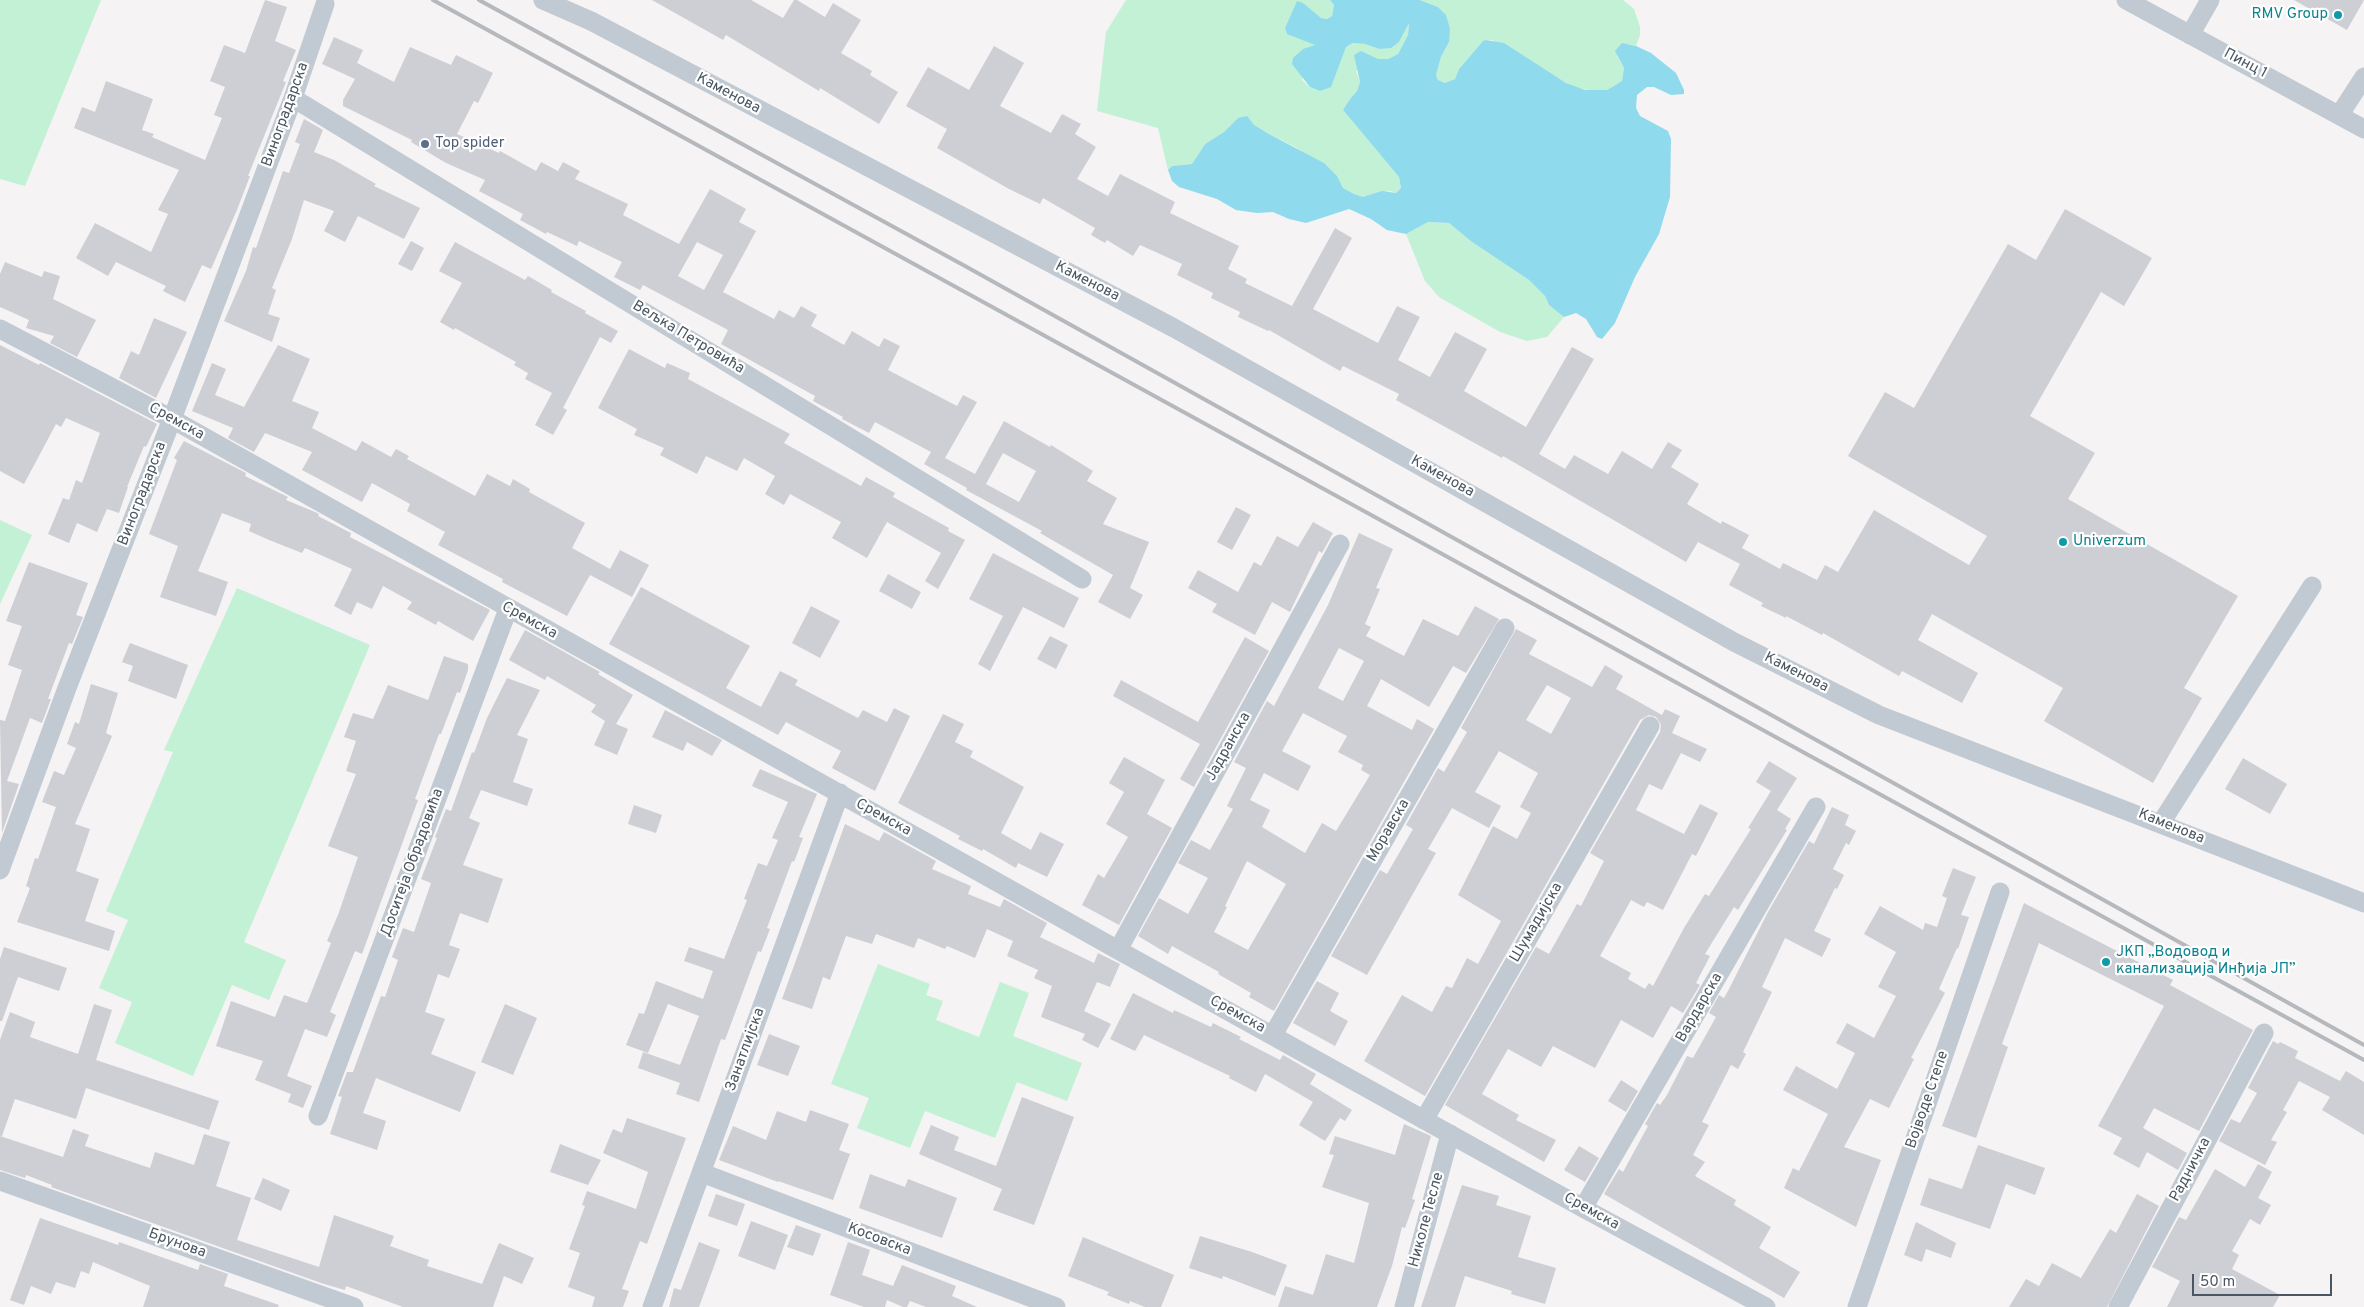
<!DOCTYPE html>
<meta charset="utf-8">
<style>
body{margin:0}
#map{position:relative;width:2364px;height:1307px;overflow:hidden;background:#f5f3f3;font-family:Overpass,sans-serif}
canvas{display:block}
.scale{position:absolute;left:2192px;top:1274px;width:140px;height:22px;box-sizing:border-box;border:2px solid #4a5661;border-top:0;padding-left:6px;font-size:15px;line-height:18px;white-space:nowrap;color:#4a5661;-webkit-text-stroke:4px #fff;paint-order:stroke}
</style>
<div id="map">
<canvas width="2364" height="1307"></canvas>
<div class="scale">50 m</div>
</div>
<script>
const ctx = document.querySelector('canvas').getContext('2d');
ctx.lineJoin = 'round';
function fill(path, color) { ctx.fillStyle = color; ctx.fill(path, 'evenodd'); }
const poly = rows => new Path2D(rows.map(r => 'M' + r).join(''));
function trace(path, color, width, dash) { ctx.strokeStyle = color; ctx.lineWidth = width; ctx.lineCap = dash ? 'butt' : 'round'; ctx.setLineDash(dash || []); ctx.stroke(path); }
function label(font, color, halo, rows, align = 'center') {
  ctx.font = font + ' Overpass,sans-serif'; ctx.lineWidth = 4.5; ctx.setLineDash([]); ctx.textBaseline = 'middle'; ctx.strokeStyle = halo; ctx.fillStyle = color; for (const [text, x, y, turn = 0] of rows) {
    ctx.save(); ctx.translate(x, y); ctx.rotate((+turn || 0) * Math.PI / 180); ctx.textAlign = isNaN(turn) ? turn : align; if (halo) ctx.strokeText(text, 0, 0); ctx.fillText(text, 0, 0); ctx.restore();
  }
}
const green = poly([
 [0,0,101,0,25,186,0,179],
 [1126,0,1330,0,1334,5,1333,11,1332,16,1327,19,1321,18,1297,2,1285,28,1294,37,1308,40,1316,45,1302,80,1310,87,1320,91,1346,47,1353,43,1365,44,1379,49,1399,42,1409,22,1408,35,1398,54,1388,59,1378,59,1356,71,1360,82,1357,91,1350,99,1343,110,1399,177,1401,188,1396,193,1390,191,1363,197,1354,194,1343,188,1336,176,1297,148,1238,118,1224,132,1205,144,1192,164,1172,166,1168,170,1158,128,1097,111,1106,32],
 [1420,0,1623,0,1634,9,1640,27,1640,35,1636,46,1629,44,1617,56,1624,68,1622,81,1607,90,1596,91,1575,88,1492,40,1486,40,1483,41,1459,69,1455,79,1445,83,1438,80,1436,75,1441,57,1449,42,1446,15,1438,7],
 [1428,222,1449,223,1472,242,1529,280,1545,296,1549,305,1564,317,1547,337,1527,341,1500,332,1439,297,1425,281,1406,234],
 [0,520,32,535,0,604],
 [237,588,370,645,244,942,286,960,269,1000,232,985,193,1076,115,1043,132,1002,99,988,128,920,106,911,173,752,164,750],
 [878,964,930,984,926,995,943,1001,936,1020,979,1037,1000,982,1029,993,1013,1036,1082,1063,1067,1101,1017,1082,995,1138,925,1111,910,1148,857,1128,869,1098,831,1084]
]);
const water = poly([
 [1330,0,1420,0,1438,7,1446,15,1450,29,1449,42,1441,57,1436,75,1438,80,1445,83,1455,79,1459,69,1483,41,1486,40,1504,43,1566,83,1585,90,1607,90,1622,81,1624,68,1615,51,1622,43,1636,46,1651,53,1676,73,1684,90,1684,94,1671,95,1654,87,1647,87,1637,95,1636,108,1640,116,1668,131,1671,139,1670,197,1659,234,1635,277,1615,323,1602,339,1597,337,1586,319,1576,313,1564,317,1549,305,1545,296,1529,280,1472,242,1449,223,1428,222,1406,234,1387,230,1371,219,1349,209,1306,223,1289,219,1273,212,1257,213,1236,210,1217,199,1179,187,1172,181,1168,170,1172,166,1192,164,1205,144,1224,132,1238,118,1247,116,1254,125,1269,134,1324,163,1337,176,1343,188,1354,194,1363,197,1382,191,1396,193,1401,188,1399,177,1343,110,1350,99,1357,91,1360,82,1354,55,1361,51,1378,59,1388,59,1398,54,1408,35,1409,23,1399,42,1391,48,1379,49,1365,44,1353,43,1346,47,1331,87,1320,91,1310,87,1292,64,1293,58,1303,49,1315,45,1287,34,1285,28,1297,1,1303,3,1321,18,1327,19,1332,16,1333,11,1334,5]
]);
const building = poly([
 [265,0,287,7,275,41,296,50,283,81,286,82,248,176,250,176,237,210,211,269,202,265,185,302,163,291,166,286,116,262,108,276,76,258,95,223,151,252,168,214,158,210,179,170,74,128,82,107,95,112,106,81,153,99,142,130,154,134,152,137,205,160,222,118,214,115,225,87,210,81,224,45,245,53],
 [652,0,751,0,783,18,794,0,797,0,825,17,833,3,861,20,841,53,872,71,870,75,898,92,879,124,820,88,819,91,726,35,723,40],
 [2294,0,2364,0,2347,30],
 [334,37,363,50,357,63,394,82,410,47,451,65,456,55,493,73,478,103,474,101,457,134,499,153,500,151,536,171,541,162,558,171,563,162,580,171,575,179,628,204,623,215,679,244,710,189,746,209,739,222,756,231,723,292,774,319,779,310,794,318,801,306,817,315,811,326,844,345,852,331,879,347,884,338,900,346,888,370,957,406,963,395,977,402,945,458,975,474,1004,421,1050,447,1051,445,1093,471,1087,481,1117,498,1103,524,1149,542,1130,588,1143,595,1130,619,1098,602,1113,575,1040,533,1042,531,966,490,967,488,924,464,931,452,875,422,869,433,842,419,843,417,813,401,815,396,721,344,728,330,643,285,640,290,614,277,622,262,579,241,577,246,547,232,546,234,520,220,523,214,479,191,485,180,446,163,411,142,412,140,343,106,343,100,355,79,322,64],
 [697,242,723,255,704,290,678,276],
 [1003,453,1036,471,1019,502,986,484],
 [994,46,1024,63,1000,106,1051,133,1062,114,1081,124,1075,134,1096,147,1077,179,1108,196,1120,174,1175,202,1170,213,1239,246,1228,269,1247,279,1245,283,1292,306,1335,228,1352,238,1313,309,1378,343,1397,306,1420,317,1398,360,1430,377,1455,332,1487,349,1464,391,1526,427,1572,347,1594,359,1539,454,1565,469,1574,455,1608,474,1622,451,1652,469,1668,442,1682,450,1671,467,1699,484,1687,504,1721,524,1722,521,1749,535,1742,548,1780,569,1783,563,1817,580,1825,565,1838,572,1874,510,1969,565,1987,536,1848,456,1885,392,1914,408,2008,244,2036,260,2065,209,2152,258,2124,306,2101,292,2030,416,2095,453,2068,499,2238,596,2184,688,2202,698,2153,783,2044,721,2063,688,1932,614,1918,640,1978,673,1962,703,1902,671,1899,676,1823,633,1822,635,1786,616,1786,618,1761,606,1763,603,1729,585,1740,564,1698,542,1686,562,1503,456,1502,458,1396,400,1399,394,1343,366,1340,371,1269,330,1268,331,1238,317,1240,312,1211,298,1213,293,1177,275,1182,264,1140,245,1133,256,1107,240,1105,243,1091,235,1095,228,1043,198,1040,204,1009,189,937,148,947,129,906,106,928,67,969,90],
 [304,119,323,130,314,152,334,160,376,184,374,186,420,208,404,239,358,216,345,242,324,231,334,211,304,200,292,239,272,288,276,290,268,314,280,318,272,342,224,321,246,271,253,247,256,248,283,171,289,173,300,144,295,142],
 [411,241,424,248,412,271,398,264],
 [455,242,525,280,528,276,552,290,551,292,586,311,585,313,618,331,611,343,600,337,563,408,567,410,553,435,535,425,552,393,525,379,528,373,514,365,516,362,455,328,454,330,440,322,462,283,439,271],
 [5,262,42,277,44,271,60,276,53,299,96,320,77,357,50,343,54,336,26,328,29,320,0,307,0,274],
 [154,318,187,332,156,398,119,378,131,351,139,355],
 [0,345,39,365,40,363,157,424,146,447,144,446,127,487,128,487,119,513,107,509,97,532,77,523,69,543,48,534,63,498,69,500,76,480,82,483,100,433,66,418,61,427,56,424,24,484,0,471],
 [278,345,310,359,292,401,319,412,312,428,356,451,362,441,391,457,396,449,409,456,407,459,475,496,487,474,510,486,513,479,530,489,529,492,585,523,572,548,610,569,620,550,649,565,632,597,590,575,567,616,502,582,503,579,438,545,445,532,407,511,410,504,372,483,362,502,302,470,312,452,265,433,254,452,228,438,233,428,192,411,212,363,226,369,215,395,244,407],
 [629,349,665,368,667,363,690,373,688,379,790,434,784,443,861,486,866,477,895,493,893,497,949,528,948,531,965,540,938,589,925,581,941,553,887,522,867,558,832,538,841,522,790,494,784,505,765,494,775,476,744,458,737,471,706,456,697,474,660,455,664,448,634,435,637,429,598,408],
 [184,441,246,473,245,476,288,497,286,500,315,512,319,514,318,516,351,533,350,537,490,610,473,641,438,621,436,625,407,609,412,602,383,586,372,609,357,602,351,615,334,606,352,569,305,548,302,553,269,540,249,531,251,524,222,513,198,571,228,582,216,616,160,597,178,546,149,534,177,460,174,458],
 [1236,507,1251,515,1232,550,1217,542],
 [1313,522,1333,533,1322,553,1319,551,1290,612,1272,602,1255,635,1212,612,1217,604,1188,588,1198,570,1238,592,1254,562,1261,566,1277,536,1298,547],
 [1359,533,1393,549,1376,588,1380,589,1365,624,1371,627,1366,636,1404,656,1423,619,1458,636,1475,606,1499,619,1466,673,1453,666,1429,707,1381,679,1367,706,1412,730,1417,719,1434,729,1274,1011,1249,997,1251,993,1218,974,1219,972,1172,946,1168,954,1138,936,1159,898,1188,914,1208,878,1178,863,1191,840,1210,850,1233,809,1227,806,1246,768,1234,762,1267,701,1274,706,1328,605],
 [1339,648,1364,661,1343,701,1318,688],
 [1303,713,1347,736,1338,752,1363,765,1361,770,1370,775,1336,831,1322,823,1305,853,1262,827,1270,810,1250,800,1264,773,1298,791,1311,766,1282,751],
 [1247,861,1286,884,1248,950,1214,932,1227,907,1225,906],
 [993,553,1079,598,1064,628,1023,607,990,671,978,664,1003,616,969,599],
 [29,562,88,583,76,615,83,617,72,644,69,643,48,699,51,699,42,723,30,718,7,781,19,784,2,833,0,720,5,721,22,670,8,665,22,626,6,621],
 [888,574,921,592,912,609,879,591],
 [641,587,750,646,726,688,761,707,780,671,798,680,795,685,858,718,863,710,887,722,894,708,910,716,875,791,832,768,841,751,786,722,778,735,609,644],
 [811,606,840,621,820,658,792,643],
 [1516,629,1537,640,1529,654,1592,687,1605,665,1623,676,1616,689,1662,715,1665,709,1680,716,1672,733,1707,749,1700,762,1681,753,1662,790,1649,784,1636,810,1684,834,1700,804,1718,813,1696,856,1692,854,1663,910,1647,902,1644,907,1631,900,1600,956,1631,973,1628,979,1645,989,1649,983,1653,986,1684,928,1705,894,1709,896,1751,829,1748,828,1771,791,1756,782,1769,761,1797,778,1777,810,1791,819,1785,829,1787,830,1738,910,1734,907,1705,954,1710,956,1696,983,1700,985,1683,1013,1671,1006,1653,1038,1621,1020,1595,1068,1553,1046,1541,1067,1508,1049,1482,1094,1519,1115,1516,1120,1556,1140,1544,1162,1445,1105,1536,947,1549,954,1577,904,1581,906,1604,861,1590,853,1660,732,1661,725,1656,717,1649,715,1640,720,1425,1096,1364,1061,1402,995,1432,1012,1446,986,1452,988,1467,958,1478,964,1501,921,1458,895,1493,826,1517,839,1531,813,1520,807,1538,773,1499,751,1475,792,1501,806,1489,828,1452,808,1428,849,1436,853,1367,975,1331,956,1380,870,1387,874,1413,829,1406,825,1438,768,1444,772,1467,732,1461,728],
 [1547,685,1571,698,1551,734,1526,720],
 [525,630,600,672,598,674,633,695,616,724,628,729,617,755,594,745,605,721,591,712,596,705,547,676,545,680,509,660],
 [1050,636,1068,645,1056,669,1037,659],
 [1245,637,1269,651,1194,787,1180,779,1200,744,1113,696,1121,680,1198,722],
 [130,643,188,665,176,699,128,681,133,666,122,662],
 [444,656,468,664,468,670,460,693,457,692,441,734,439,734,415,799,418,800,362,954,355,951,330,1012,336,1015,327,1037,305,1029,287,1076,312,1086,303,1108,288,1102,291,1094,255,1080,263,1061,216,1046,231,1001,275,1017,284,995,307,1003,331,943,327,941,338,915,358,857,328,846,356,774,346,771,356,741,344,737,353,713,373,719,388,685,428,700],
 [507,678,540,690,517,735,528,739,513,782,533,789,527,806,481,790,469,818,480,823,463,865,503,879,488,923,460,913,449,945,460,949,449,978,438,974,425,1012,445,1019,431,1054,476,1072,460,1112,376,1078,363,1113,386,1121,377,1150,330,1134,342,1097,338,1096,347,1072,353,1072,381,996,385,997,398,960,392,957,403,928,414,932,431,883,421,879,437,838,435,837,446,809,451,811,472,752,474,753,487,718],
 [91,684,118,693,106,733,112,736,75,824,90,829,76,871,99,879,85,921,115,931,109,951,17,922,30,888,26,886,35,858,38,859,56,807,42,802,54,771,64,775,76,748,67,744,75,722,79,724],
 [665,710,722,740,712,756,687,742,683,751,652,737],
 [943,714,964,724,955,742,973,751,970,757,1024,787,1001,833,1031,850,1040,832,1064,844,1047,877,1018,863,1016,868,983,849,982,851,958,839,960,836,898,803],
 [1124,757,1165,780,1147,814,1172,828,1119,925,1082,905,1098,874,1104,878,1128,837,1106,824,1124,792,1109,783],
 [2243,758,2287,784,2270,814,2225,789],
 [760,769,817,794,799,837,803,838,794,862,792,861,767,928,770,929,761,952,758,951,725,1040,721,1039,699,1102,676,1094,680,1083,638,1068,643,1052,680,1065,699,1016,668,1004,648,1053,626,1045,639,1013,644,1014,656,981,703,999,713,971,684,961,689,947,724,959,747,900,744,899,758,863,767,866,778,840,772,838,788,802,752,786],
 [634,805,662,815,656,833,628,824],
 [1832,807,1849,815,1845,825,1856,831,1849,845,1846,843,1833,869,1844,875,1837,889,1835,888,1814,931,1831,939,1822,957,1785,938,1762,987,1772,992,1743,1052,1746,1054,1738,1069,1731,1065,1702,1122,1709,1125,1693,1155,1705,1162,1695,1176,1736,1200,1734,1205,1771,1227,1759,1248,1800,1272,1784,1298,1604,1194,1619,1169,1623,1172,1648,1126,1645,1124,1657,1103,1660,1105,1667,1095,1687,1056,1693,1058,1716,1017,1709,1013,1719,995,1724,998,1728,991,1768,912,1809,841,1814,844],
 [845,824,879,841,884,832,936,861,932,869,971,886,968,894,1000,907,1004,899,1047,923,1040,937,1094,963,1098,953,1120,964,1110,987,1097,982,1084,1011,1111,1024,1098,1048,1082,1040,1085,1034,1041,1017,1052,986,1034,978,1038,970,1007,956,1013,941,987,929,975,958,947,946,945,949,918,938,914,948,876,934,872,944,846,936,830,980,823,977,812,1009,782,999],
 [1953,868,1976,877,1961,915,1969,917,1958,949,1957,948,1939,989,1945,993,1911,1058,1914,1059,1889,1108,1870,1099,1844,1147,1881,1160,1856,1227,1784,1188,1793,1168,1799,1171,1828,1114,1783,1090,1796,1066,1837,1089,1855,1053,1836,1043,1847,1023,1874,1038,1896,996,1878,987,1896,952,1864,934,1880,906,1923,930,1925,923,1937,927,1947,898,1942,896],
 [2024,903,2173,980,2170,985,2253,1030,2199,1131,2154,1108,2143,1128,2187,1153,2178,1170,2147,1152,2139,1168,2113,1154,2122,1138,2098,1126,2164,1006,2039,943,2002,1044,2008,1047,1976,1138,1942,1126],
 [4,947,67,968,59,991,18,977,2,1021,0,1021,0,959],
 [1317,981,1339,993,1330,1011,1348,1021,1335,1046,1293,1023],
 [1133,993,1173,1013,1174,1010,1211,1027,1213,1023,1241,1037,1239,1039,1280,1060,1283,1055,1316,1074,1310,1084,1352,1110,1345,1121,1340,1118,1325,1141,1299,1125,1313,1102,1265,1074,1256,1092,1229,1078,1230,1076,1144,1035,1135,1051,1110,1039],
 [94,1004,112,1010,96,1060,219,1101,209,1130,86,1088,76,1119,15,1099,2,1136,0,1136,0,1040,10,1012,35,1022,30,1037,78,1054],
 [505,1004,537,1018,513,1075,481,1062],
 [769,1034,800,1046,788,1076,757,1065],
 [2273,1041,2278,1044,2280,1042,2298,1051,2295,1058,2340,1081,2346,1071,2364,1082,2364,1135,2322,1110,2330,1097,2299,1081,2283,1110,2287,1112,2271,1140,2277,1142,2265,1165,2219,1141,2231,1119,2240,1123,2257,1093,2248,1088],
 [1621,1080,1638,1091,1626,1112,1608,1101],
 [1022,1097,1074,1117,1034,1225,993,1210,1002,1189,919,1154,931,1125,959,1137,954,1150,996,1166],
 [810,1110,849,1124,839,1150,850,1154,833,1200,778,1181,778,1182,719,1160,733,1126,766,1140,777,1111,806,1122],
 [627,1118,686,1138,647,1244,640,1241,622,1289,629,1291,623,1307,592,1307,595,1297,568,1287,580,1253,569,1249,585,1206,582,1205,587,1191,636,1209,648,1172,603,1153,613,1129,622,1133],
 [1404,1124,1431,1136,1412,1199,1415,1200,1405,1228,1402,1227,1392,1266,1377,1307,1278,1307,1285,1286,1313,1295,1326,1254,1354,1263,1369,1203,1322,1187,1334,1155,1329,1154,1335,1136,1395,1155],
 [73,1129,89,1135,85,1146,150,1168,155,1152,194,1165,204,1134,230,1142,216,1186,251,1198,237,1240,319,1267,334,1215,394,1236,390,1246,429,1260,427,1266,482,1284,499,1243,534,1258,522,1284,504,1276,493,1307,403,1307,346,1286,345,1290,324,1284,51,1187,52,1185,26,1175,25,1178,0,1170,0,1136,63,1157],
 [560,1144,601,1160,588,1185,550,1172],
 [1978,1145,2045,1168,2035,1195,2006,1184,1990,1229,1920,1205,1929,1178,1962,1189],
 [1579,1146,1599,1158,1585,1182,1564,1170],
 [2258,1164,2272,1172,2258,1198,2271,1205,2260,1225,2250,1219,2232,1251,2239,1255,2232,1269,2280,1295,2273,1307,2167,1307,2180,1281,2152,1267,2179,1217,2186,1220,2215,1169,2245,1187],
 [870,1174,905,1187,908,1179,957,1198,942,1238,859,1208],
 [263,1178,290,1190,281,1211,254,1199],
 [1462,1185,1499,1196,1496,1205,1531,1216,1518,1257,1556,1268,1545,1304,1511,1294,1512,1291,1465,1276,1455,1307,1421,1307],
 [716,1194,745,1204,737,1226,708,1216],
 [2137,1194,2159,1206,2107,1307,2009,1307,2026,1279,2039,1286,2052,1263,2081,1278,2110,1229,2116,1233],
 [40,1218,118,1245,119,1242,198,1270,200,1264,228,1274,224,1286,279,1305,278,1307,143,1307,150,1286,93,1262,89,1274,81,1271,75,1288,56,1282,51,1294,31,1286,24,1305,10,1300],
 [751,1221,788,1235,775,1270,738,1256],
 [1916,1222,1956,1243,1951,1258,1926,1249,1922,1262,1904,1255],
 [796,1225,821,1234,813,1256,787,1247],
 [1200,1236,1252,1252,1287,1265,1275,1296,1223,1276,1222,1279,1189,1268],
 [1083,1237,1174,1275,1161,1307,1145,1307,1130,1301,1129,1304,1107,1295,1109,1292,1068,1276],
 [699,1242,720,1250,699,1307,669,1307,674,1288,681,1290],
 [848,1242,870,1250,862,1275,893,1286,902,1265,956,1286,952,1296,977,1307,926,1307,910,1301,907,1307,903,1307,887,1300,885,1307,864,1307,830,1295]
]);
const minor = poly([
 [543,0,591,21,1174,328,1734,642,1879,715,2364,903],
 [2126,0,2364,129],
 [2190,35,2210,0],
 [293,98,1082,579],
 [2342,117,2342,111,2364,77],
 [0,329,172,419,1118,950,1583,1208,1766,1307],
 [2161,823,2312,586],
 [0,870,67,688,172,419,293,98,325,4],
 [1118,950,1340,544],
 [1273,1035,1505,628],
 [318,1116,508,609],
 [1424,1120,1650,726],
 [702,1173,1056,1307],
 [0,1181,354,1307],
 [1583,1208,1816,807],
 [652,1307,840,793],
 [1404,1307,1450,1134],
 [1857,1307,2000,892],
 [2118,1307,2264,1033]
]);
const rail = poly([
 [433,0,2364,1060],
 [479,0,965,266,2364,1045]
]);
const markers = [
 [2338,15,5,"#0f9aa8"],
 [425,144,5,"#5c6f8a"],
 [2063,542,5,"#0f9aa8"],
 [2106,962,5,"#0f9aa8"]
];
const cultureNames = [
 ["RMV Group",2328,15,"right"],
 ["Univerzum",2073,542],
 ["ЈКП „Водовод и",2116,953],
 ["канализација Инђија ЈП”",2116,970]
];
const streetNames = [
 ["Пинц 1",2245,64,28],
 ["Каменова",728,94,28],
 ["Виноградарска",286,115,-70],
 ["Каменова",1087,282,27],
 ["Вељка Петровића",688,338,31],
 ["Сремска",176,422,29],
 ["Каменова",1442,477,29],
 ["Виноградарска",143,494,-69],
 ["Сремска",529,621,29],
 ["Каменова",1796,673,27],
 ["Јадранска",1229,747,-61],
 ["Сремска",883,818,29],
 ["Каменова",2171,827,22],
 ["Моравска",1389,831,-60],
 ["Доситеја Обрадовића",413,863,-70],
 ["Шумадијска",1537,923,-60],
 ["Вардарска",1700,1008,-60],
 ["Сремска",1237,1015,29],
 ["Занатлијска",746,1050,-70],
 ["Војводе Степе",1928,1100,-71],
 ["Радничка",2191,1170,-62],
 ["Сремска",1591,1212,29],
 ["Николе Тесле",1427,1220,-75],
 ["Косовска",879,1240,21],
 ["Брунова",177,1244,20]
];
const serviceNames = [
 ["Top spider",435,144]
];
fill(green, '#c3f1d5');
fill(water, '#90daee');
fill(building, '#cdcfd5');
trace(minor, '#c1cad2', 19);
trace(rail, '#b5b8bd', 4);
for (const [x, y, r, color] of markers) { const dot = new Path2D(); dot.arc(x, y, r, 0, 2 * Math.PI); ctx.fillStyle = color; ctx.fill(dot); trace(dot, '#fff', 2); }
label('15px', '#0d838f', '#fff', cultureNames, 'left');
label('15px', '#4a5661', '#fff', streetNames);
label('15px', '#4e5e75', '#fff', serviceNames, 'left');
</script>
